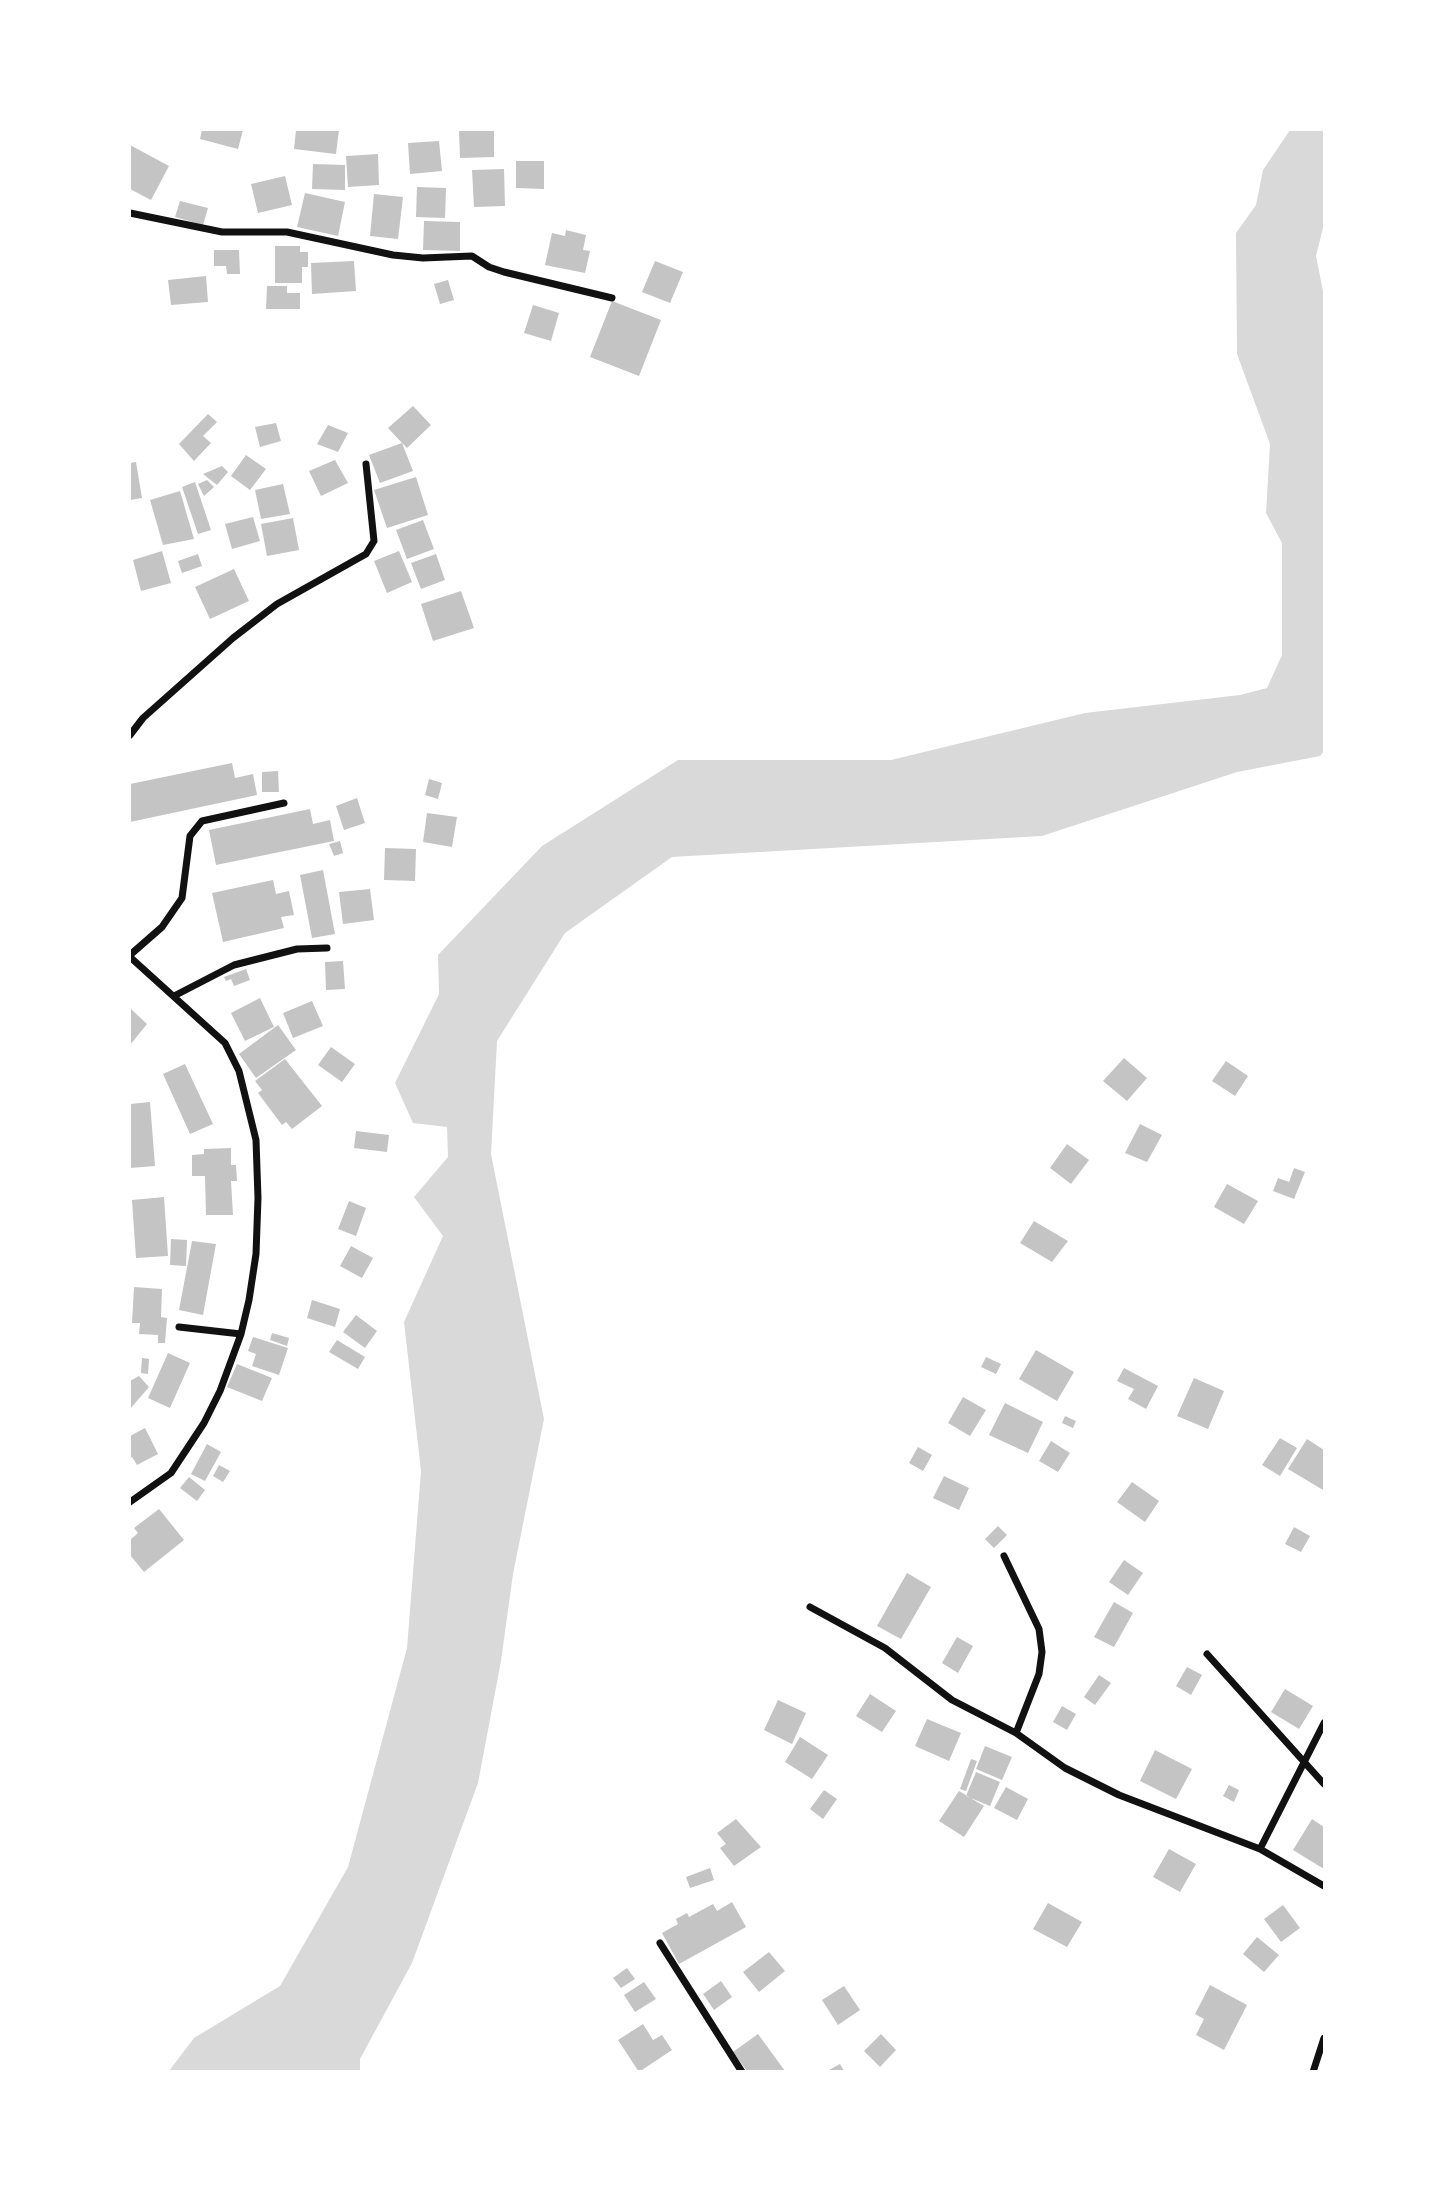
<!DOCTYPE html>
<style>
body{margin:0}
#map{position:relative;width:1454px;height:2201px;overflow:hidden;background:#fff;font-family:"DejaVu Sans",sans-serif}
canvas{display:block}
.frame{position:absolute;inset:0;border:131px solid #fff;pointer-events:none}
</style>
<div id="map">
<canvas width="1454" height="2201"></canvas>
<div class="frame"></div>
</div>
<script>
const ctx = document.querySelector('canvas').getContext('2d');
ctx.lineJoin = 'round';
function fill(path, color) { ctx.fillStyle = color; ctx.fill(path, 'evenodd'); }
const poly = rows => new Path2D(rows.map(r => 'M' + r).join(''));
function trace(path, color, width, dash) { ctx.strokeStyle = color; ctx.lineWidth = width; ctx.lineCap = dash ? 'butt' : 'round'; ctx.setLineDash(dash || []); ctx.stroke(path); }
const water = poly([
 [1290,130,1324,130,1324,224,1316,256,1324,296,1324,751,1320,756,1237,772,1042,836,672,857,565,933,497,1041,491,1154,544,1419,513,1574,501,1661,478,1783,412,1963,360,2059,360,2071,169,2071,194,2038,280,1986,348,1867,407,1648,421,1471,404,1322,443,1236,414,1197,448,1157,447,1127,413,1123,395,1083,439,994,438,955,542,846,678,760,891,760,1085,713,1240,695,1267,688,1282,655,1282,543,1266,513,1270,444,1237,354,1236,233,1256,205,1263,170]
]);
const building = poly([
 [202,130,243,130,238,149,200,139],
 [296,130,339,130,336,154,294,149],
 [459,130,494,130,494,157,460,158],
 [439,141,442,171,410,174,408,143],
 [130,145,169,166,151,200,130,189],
 [378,154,379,185,348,187,346,156],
 [516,161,544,161,544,189,516,188],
 [313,164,345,165,345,190,312,189],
 [504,169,505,206,474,207,472,170],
 [285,176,292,205,258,213,251,184],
 [417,187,446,188,445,218,416,217],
 [305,193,345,202,338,236,297,227],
 [374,194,403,197,398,239,370,236],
 [180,201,208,208,203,225,175,217],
 [424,221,460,222,460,251,423,250],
 [566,230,586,235,583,250,590,251,585,273,545,265,552,233,565,236],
 [275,246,300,246,300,252,308,252,308,267,302,267,302,283,275,283],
 [214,250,239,250,240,274,227,274,226,266,214,266],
 [354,261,356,291,312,294,311,263],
 [655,261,683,272,670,303,642,292],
 [206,276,208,302,171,305,168,280],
 [448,280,454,300,440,304,434,284],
 [267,286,287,286,287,293,300,293,300,309,266,309],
 [612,301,661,320,639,376,590,357],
 [533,305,559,313,551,341,524,333],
 [413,406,431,425,407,448,402,443,413,471,380,483,369,455,402,443,388,428],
 [208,414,217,422,203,436,211,443,194,461,179,444],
 [276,423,281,441,260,447,255,427],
 [328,425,348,433,338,452,317,444],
 [246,455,266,469,250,490,231,476],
 [335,460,348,483,321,496,309,471],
 [136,462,142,498,130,500,130,463],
 [222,466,228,472,217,485,203,474],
 [416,477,428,515,387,528,374,490],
 [207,480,214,487,204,496,198,484],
 [195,482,211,530,198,534,182,487],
 [283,484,290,514,261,519,255,490],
 [180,491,194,539,163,545,150,500],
 [253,517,260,541,232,549,225,524],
 [293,518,299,550,267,556,261,524],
 [423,520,434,549,407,559,396,530],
 [162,551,171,583,141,591,133,560],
 [399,551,412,582,387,593,374,561],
 [198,554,202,566,182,573,178,561],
 [436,554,445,580,421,589,411,563],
 [234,569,249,601,210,619,195,587],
 [461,591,474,628,433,641,421,604],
 [232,763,235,778,253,774,257,795,130,822,130,784],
 [278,771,279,792,262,792,262,772],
 [429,779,442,783,438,799,425,795],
 [357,798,365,823,344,830,336,806],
 [310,809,313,824,330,820,334,841,216,865,209,830],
 [427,813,457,817,452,847,423,842],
 [340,841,343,853,334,856,329,844],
 [385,848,416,849,415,881,384,880],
 [323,870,335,934,312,938,300,875],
 [273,880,276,894,289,891,294,915,281,917,284,928,223,942,212,893],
 [370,889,374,920,343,924,339,892],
 [343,961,345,989,326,990,325,962],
 [246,969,250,980,234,986,231,979,226,981,224,977],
 [260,998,274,1027,245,1041,231,1013],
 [312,1001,323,1026,293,1038,283,1013],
 [130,1008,147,1024,130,1045],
 [278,1025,296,1050,256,1078,239,1054],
 [331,1047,355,1064,342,1082,318,1065],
 [1124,1058,1147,1078,1127,1101,1103,1081],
 [285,1059,322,1106,292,1129,286,1122,282,1125,258,1093,262,1090,255,1081],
 [1226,1061,1248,1076,1235,1096,1212,1081],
 [185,1064,213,1124,190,1134,163,1074],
 [150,1102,155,1166,130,1168,130,1104],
 [1140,1124,1162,1135,1147,1162,1125,1153],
 [356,1131,389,1135,387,1152,354,1148],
 [1067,1144,1089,1160,1071,1184,1050,1168],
 [231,1148,231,1165,236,1165,237,1181,231,1181,233,1215,206,1215,205,1176,192,1176,192,1155,204,1154,204,1149],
 [1294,1168,1305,1172,1294,1199,1273,1191,1278,1178,1289,1182],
 [1227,1184,1258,1201,1244,1224,1214,1207],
 [164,1197,168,1256,136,1258,132,1200],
 [349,1201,366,1208,356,1236,338,1229],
 [1034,1221,1068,1241,1052,1262,1020,1243],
 [171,1239,187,1240,186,1266,170,1265],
 [192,1241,216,1244,203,1315,179,1310],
 [351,1246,373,1258,362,1278,340,1266],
 [134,1287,162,1289,161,1317,167,1318,165,1343,158,1343,158,1335,139,1334,140,1323,132,1323],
 [312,1300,340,1309,335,1327,307,1318],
 [356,1315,377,1331,365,1348,343,1332],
 [272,1333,289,1338,287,1346,270,1340],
 [253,1337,288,1348,279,1375,252,1366,256,1354,248,1351],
 [337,1340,365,1357,358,1369,329,1352],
 [1036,1350,1074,1372,1057,1401,1019,1379],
 [168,1353,190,1363,170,1408,148,1398],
 [986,1357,1001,1364,996,1374,981,1367],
 [142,1358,149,1359,148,1374,141,1373],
 [237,1364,272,1378,262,1401,227,1387],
 [1124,1368,1158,1386,1146,1409,1128,1399,1134,1389,1117,1381],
 [139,1376,149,1387,130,1409,130,1381],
 [1194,1378,1224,1391,1208,1429,1177,1416],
 [963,1397,986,1410,970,1436,948,1423],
 [1005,1403,1043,1422,1028,1453,989,1435],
 [1065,1416,1076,1421,1073,1428,1062,1423],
 [145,1428,158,1454,137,1465,132,1457,130,1458,130,1436],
 [1280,1438,1297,1448,1280,1476,1262,1465],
 [1307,1439,1324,1450,1323,1490,1288,1469],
 [1051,1441,1070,1453,1058,1472,1039,1461],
 [207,1444,221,1452,205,1481,191,1474],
 [918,1447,932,1455,923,1471,909,1463],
 [219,1465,230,1471,223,1482,213,1476],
 [944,1476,969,1488,959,1510,933,1498],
 [189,1477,205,1490,197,1501,180,1488],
 [1132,1482,1159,1501,1145,1522,1117,1502],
 [159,1509,184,1540,144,1572,130,1555,130,1540,138,1533,134,1528],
 [998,1526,1007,1535,994,1548,985,1539],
 [1294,1527,1310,1536,1301,1552,1285,1544],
 [1124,1560,1143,1573,1128,1595,1109,1582],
 [907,1573,931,1587,901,1639,877,1626],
 [1114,1602,1133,1613,1114,1647,1094,1637],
 [957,1637,973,1646,958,1673,942,1663],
 [1187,1667,1202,1675,1191,1695,1176,1686],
 [1099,1675,1111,1683,1095,1705,1084,1697],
 [1285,1689,1313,1706,1299,1729,1271,1712],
 [870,1694,896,1711,882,1732,856,1716],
 [778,1700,806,1713,792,1744,764,1730],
 [1062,1706,1076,1714,1067,1730,1053,1722],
 [927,1719,961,1733,949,1761,915,1746],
 [800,1737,828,1755,812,1779,785,1762],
 [985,1746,1012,1757,1002,1780,976,1769],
 [1155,1750,1192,1769,1176,1799,1140,1781],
 [971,1759,977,1761,966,1791,960,1789],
 [976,1772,1000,1782,990,1806,966,1796],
 [1229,1785,1239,1790,1234,1802,1223,1796],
 [1006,1787,1028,1799,1017,1820,994,1808],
 [824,1790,837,1799,823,1819,810,1809],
 [959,1791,984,1806,964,1837,939,1821],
 [736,1819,761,1847,734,1866,720,1848,726,1844,717,1833],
 [1312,1819,1324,1827,1324,1869,1293,1850],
 [1169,1849,1196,1864,1180,1892,1153,1877],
 [710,1868,714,1880,690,1888,686,1877],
 [732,1902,746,1927,679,1964,662,1933,678,1924,676,1919,687,1913,689,1917,713,1904,717,1911],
 [1048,1903,1082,1922,1067,1947,1033,1929],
 [1283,1905,1300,1928,1281,1942,1264,1919],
 [1257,1937,1279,1955,1264,1972,1243,1954],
 [769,1952,785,1971,759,1992,743,1972],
 [627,1968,635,1979,621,1988,613,1978],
 [721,1981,732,1997,714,2010,703,1994],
 [644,1982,656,1999,635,2012,624,1995],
 [1210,1985,1247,2005,1224,2050,1196,2035,1204,2019,1195,2014],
 [844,1986,860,2010,838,2025,822,2000],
 [643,2024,653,2040,662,2035,672,2050,639,2072,618,2040],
 [758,2034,785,2071,747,2071,733,2052],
 [881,2034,896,2050,880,2067,864,2051],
 [840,2064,844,2071,827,2071]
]);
const minor = poly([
 [130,213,222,232,287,232,393,255,423,258,472,256,489,267,504,272,612,298],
 [130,735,143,718,233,638,277,604,366,554,374,541,366,464],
 [130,955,162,927,182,898,190,836,202,821,284,803],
 [130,957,225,1043,239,1071,256,1140,258,1198,256,1254,249,1300,241,1334,220,1391,204,1423,171,1473,130,1502],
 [174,996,234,965,297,949,327,948],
 [179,1327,241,1334],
 [1004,1556,1039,1629,1042,1652,1039,1674,1016,1733],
 [810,1607,885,1648,952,1700,1016,1733,1065,1768,1119,1795,1260,1849,1324,1886],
 [1207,1654,1324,1784],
 [1260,1849,1324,1723],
 [660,1943,742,2072],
 [1313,2072,1324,2038]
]);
fill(water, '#d9d9d9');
fill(building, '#c4c4c4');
trace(minor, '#111', 7);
</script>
